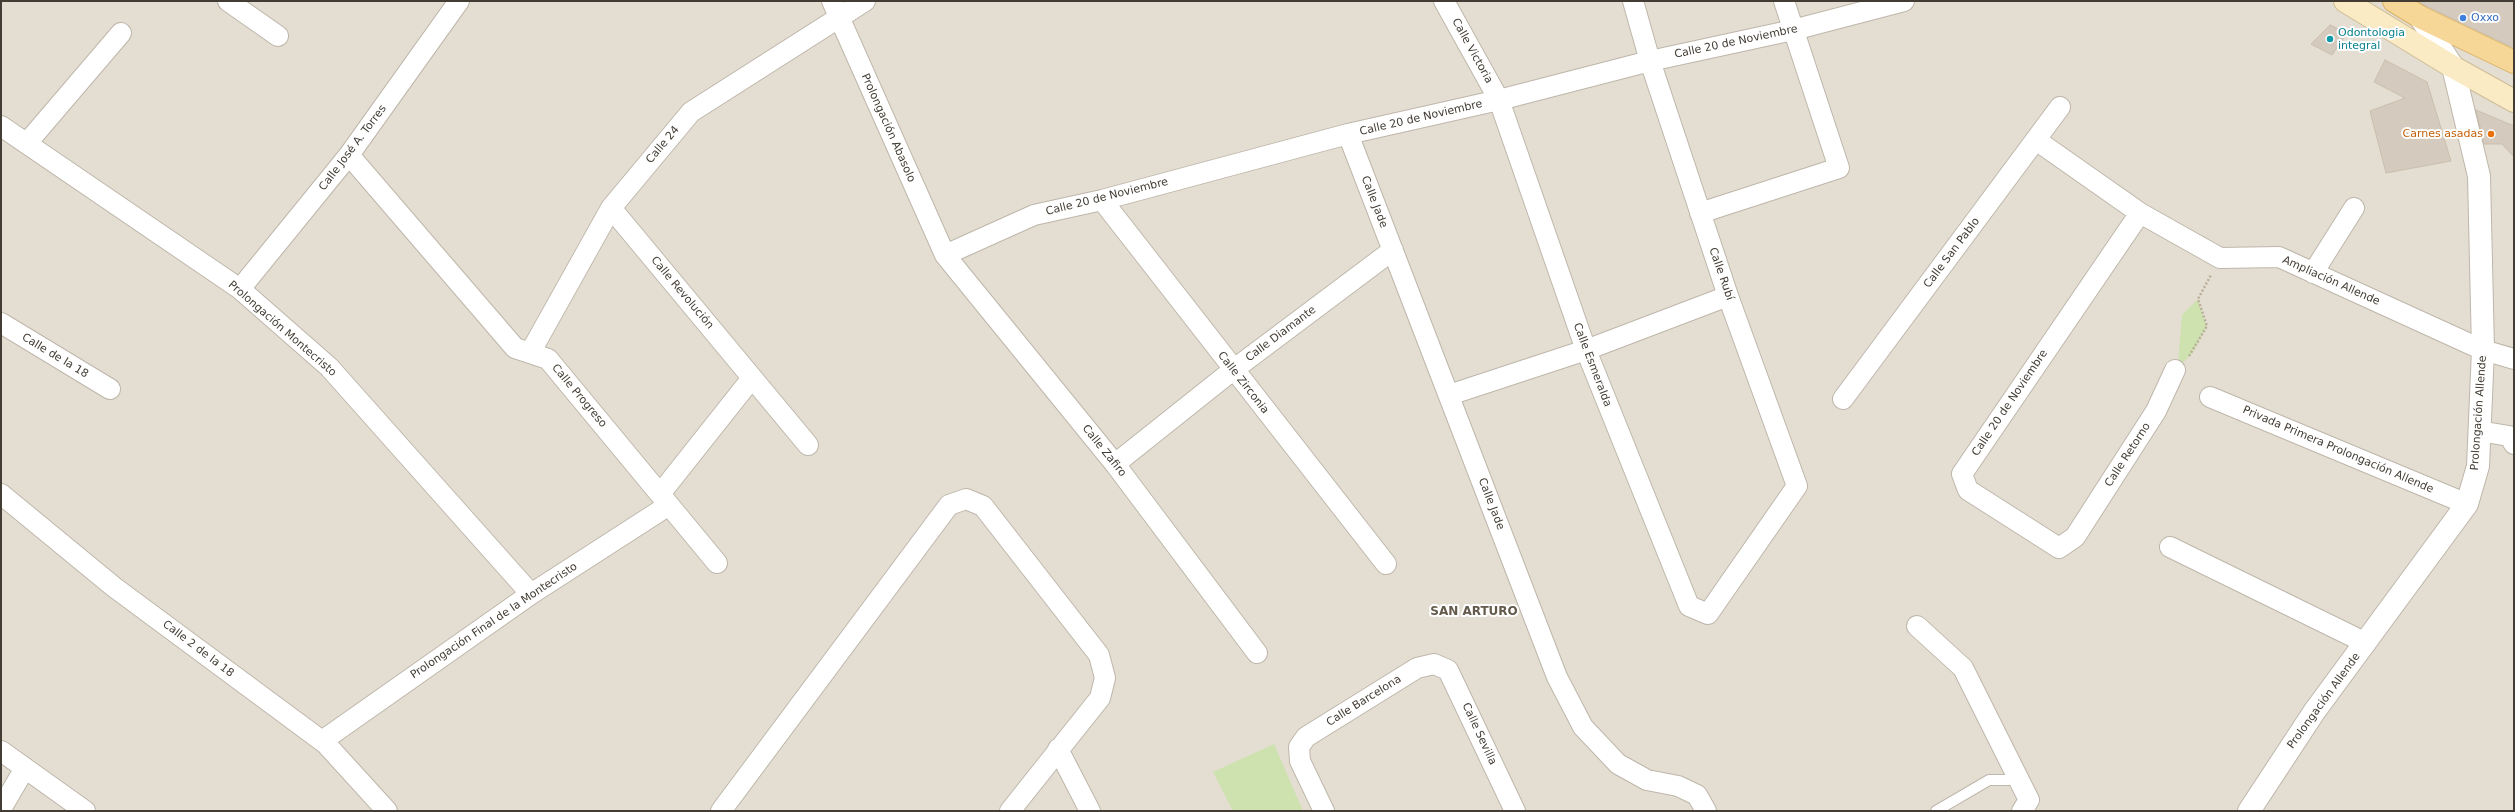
<!DOCTYPE html>
<meta charset="utf-8">
<style>
body{margin:0}
#map{position:relative;width:2515px;height:812px;overflow:hidden;background:#f1ece4;font-family:"DejaVu Sans",sans-serif}
canvas{display:block}
.frame{position:absolute;inset:0;border:2px solid #423c34;pointer-events:none}
</style>
<div id="map">
<canvas width="2515" height="812"></canvas>
<div class="frame"></div>
</div>
<script>
const ctx = document.querySelector('canvas').getContext('2d');
ctx.lineJoin = 'round';
function fill(path, color) { ctx.fillStyle = color; ctx.fill(path, 'evenodd'); }
const poly = rows => new Path2D(rows.map(r => 'M' + r).join(''));
function trace(path, color, width, dash) { ctx.strokeStyle = color; ctx.lineWidth = width; ctx.lineCap = dash ? 'butt' : 'round'; ctx.setLineDash(dash || []); ctx.stroke(path); }
function label(font, color, halo, rows, align = 'center') {
  ctx.font = font + ' "DejaVu Sans",sans-serif'; ctx.lineWidth = 4; ctx.setLineDash([]); ctx.textBaseline = 'middle'; ctx.strokeStyle = halo; ctx.fillStyle = color; for (const [text, x, y, turn = 0] of rows) {
    ctx.save(); ctx.translate(x, y); ctx.rotate((+turn || 0) * Math.PI / 180); ctx.textAlign = isNaN(turn) ? turn : align; if (halo) ctx.strokeText(text, 0, 0); ctx.fillText(text, 0, 0); ctx.restore();
  }
}
const residential = poly([
 [1,1,2514,1,2514,811,1,811]
]);
const green = poly([
 [2198,299,2207,326,2193,353,2175,370,2178,364,2182,315],
 [1274,744,1303,811,1233,811,1213,772]
]);
const building = poly([
 [2418,1,2514,1,2514,48,2426,6,2418,1],
 [2330,25,2347,33,2332,55,2311,44,2330,25],
 [2385,60,2427,82,2451,161,2386,173,2370,111,2405,98,2374,82,2385,60],
 [2476,110,2514,126,2514,157,2502,144,2484,144,2476,110]
]);
const path = poly([
 [2189,356,2207,326,2198,299,2211,275]
]);
const service = poly([
 [1936,811,1989,780,2019,780]
]);
const minor = poly([
 [228,1,278,36],
 [832,1,945,255,1115,464,1257,653],
 [1444,1,1499,100,1586,350,1689,606,1708,614,1797,486,1728,296,1650,61,1633,1],
 [1,126,240,289,329,367,531,594],
 [1348,134,1557,677,1583,727,1618,764,1647,780,1678,786,1697,795,1706,811],
 [2036,140,2140,213,2220,258,2279,257,2483,350,2514,359],
 [27,143,121,33],
 [349,155,515,348,548,359,717,563],
 [1102,200,1386,564],
 [611,208,808,445],
 [1700,213,1839,168,1784,1],
 [2140,213,1962,474,1968,490,2059,548,2075,537,2156,411,2175,370],
 [945,255,1034,215,1102,200,1348,134,1499,100,1650,61,1793,30,1904,1],
 [2313,273,2354,208],
 [240,289,349,155,459,1],
 [1,323,110,389],
 [530,353,611,208,691,112,865,1],
 [1449,395,1586,350,1728,296],
 [2210,397,2467,504],
 [1843,399,2060,107],
 [2479,431,2509,436,2514,444],
 [1115,464,1233,370,1393,250],
 [1,494,114,587,326,744,387,811],
 [660,494,752,378],
 [2170,547,2366,643],
 [1917,626,1963,668,2029,800,2022,811],
 [322,741,531,594,669,505],
 [1058,749,1090,811],
 [1,751,85,811],
 [1,809,25,768],
 [721,811,949,505,966,499,983,506,1099,655,1105,678,1100,698,1010,811],
 [1324,811,1300,761,1299,747,1306,737,1417,668,1434,664,1448,670,1515,811]
]);
const tertiary = poly([
 [2249,811,2314,712,2467,504,2478,466,2483,350,2479,176,2453,67,2420,17]
]);
const secondary = poly([
 [2345,1,2453,67,2514,101]
]);
const primary = poly([
 [2394,1,2420,17,2514,62]
]);
const markers = [
 [2463,18,4,"#3f7fe0"],
 [2330,39,4,"#0f9aa8"],
 [2491,134,4,"#e8710a"]
];
const shopNames = [
 ["Oxxo",2471,18]
];
const cultureNames = [
 ["Odontologia",2338,33],
 ["integral",2338,46]
];
const streetNames = [
 ["Calle 20 de Noviembre",1736,42,-12],
 ["Calle Victoria",1472,51,61],
 ["Calle 20 de Noviembre",1421,118,-13],
 ["Prolongación Abasolo",888,128,66],
 ["Calle 24",663,145,-50],
 ["Calle José A. Torres",353,148,-53],
 ["Calle 20 de Noviembre",1107,197,-14],
 ["Calle Jade",1374,202,69],
 ["Calle San Pablo",1952,253,-53],
 ["Calle Rubí",1721,274,71],
 ["Ampliación Allende",2331,281,24],
 ["Calle Revolución",682,293,50],
 ["Prolongación Montecristo",282,329,41],
 ["Calle Diamante",1281,334,-37],
 ["Calle de la 18",55,356,31],
 ["Calle Esmeralda",1592,365,69],
 ["Calle Zirconia",1243,383,52],
 ["Calle Progreso",579,396,50],
 ["Calle 20 de Noviembre",2010,403,-56],
 ["Prolongación Allende",2479,413,-86],
 ["Privada Primera Prolongación Allende",2338,450,23],
 ["Calle Zafiro",1104,451,51],
 ["Calle Retorno",2128,455,-57],
 ["Calle Jade",1491,504,69],
 ["Prolongación Final de la Montecristo",494,621,-34],
 ["Calle 2 de la 18",198,649,37],
 ["Calle Barcelona",1364,701,-32],
 ["Prolongación Allende",2324,701,-54],
 ["Calle Sevilla",1479,734,65]
];
const foodNames = [
 ["Carnes asadas",2483,134]
];
const neighbourhoodNames = [
 ["SAN ARTURO",1474,612]
];
fill(residential, '#e4ded2');
fill(green, '#cde2af');
fill(building, '#d4cabd');
trace(building, '#cbbfae', 1);
trace(service, '#beb6aa', 12);
trace(minor, '#beb6aa', 22);
trace(tertiary, '#beb6aa', 24);
trace(secondary, '#cebd96', 24);
trace(primary, '#dab369', 24);
trace(path, '#bcae9a', 2.5, [2, 2]);
trace(service, '#fff', 10);
trace(minor, '#fff', 20);
trace(tertiary, '#fff', 22);
trace(secondary, '#faebc4', 22);
trace(primary, '#f7d797', 22);
for (const [x, y, r, color] of markers) { const dot = new Path2D(); dot.arc(x, y, r, 0, 2 * Math.PI); ctx.fillStyle = color; ctx.fill(dot); trace(dot, '#fff', 1.5); }
label('11px', '#366cbe', '#fff', shopNames, 'left');
label('11px', '#0d838f', '#fff', cultureNames, 'left');
label('11px', '#423c34', '#fff', streetNames);
label('11px', '#c56008', '#fff', foodNames, 'right');
label('bold 12px', '#645a4c', '#fff', neighbourhoodNames);
</script>
